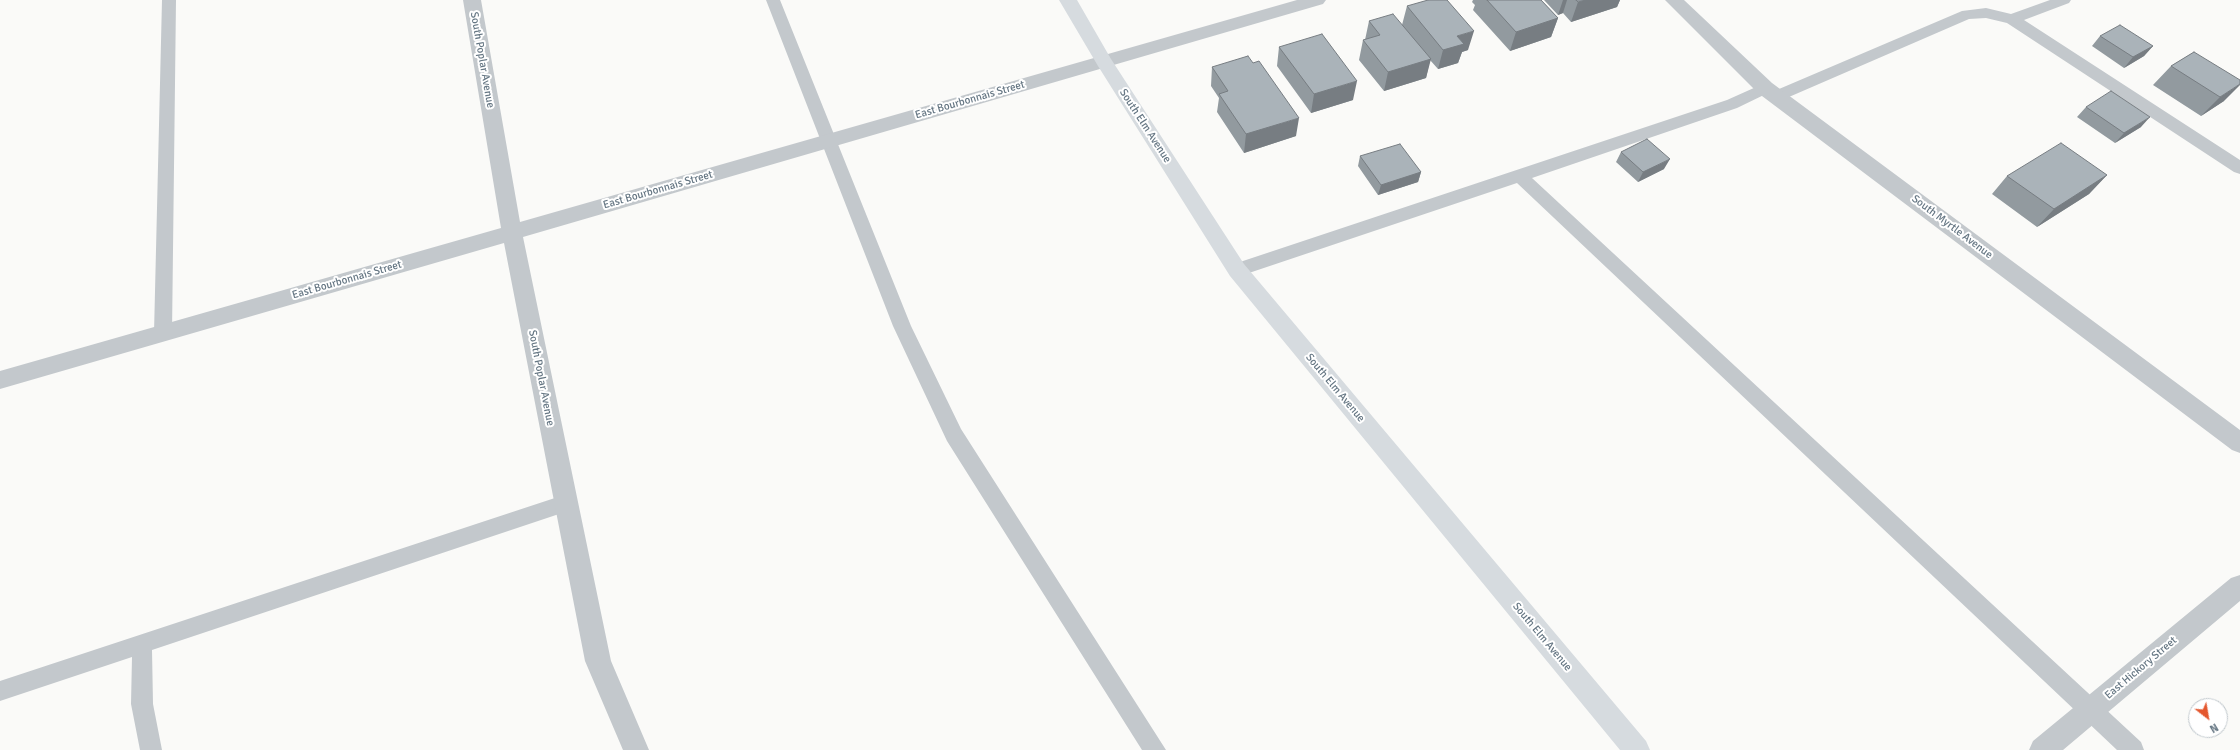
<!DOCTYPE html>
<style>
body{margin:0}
#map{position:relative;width:2240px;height:750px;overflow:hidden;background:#fafaf8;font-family:Signika,sans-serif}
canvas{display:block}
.north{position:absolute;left:2188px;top:698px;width:40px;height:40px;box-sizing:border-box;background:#fff;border:1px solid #c1c8cd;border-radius:50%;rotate:149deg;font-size:11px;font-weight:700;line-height:16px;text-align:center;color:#657683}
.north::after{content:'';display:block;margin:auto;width:14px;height:18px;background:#e4572e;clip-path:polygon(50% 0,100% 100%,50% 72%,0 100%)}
</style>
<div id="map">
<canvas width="2240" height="750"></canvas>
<div class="north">N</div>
</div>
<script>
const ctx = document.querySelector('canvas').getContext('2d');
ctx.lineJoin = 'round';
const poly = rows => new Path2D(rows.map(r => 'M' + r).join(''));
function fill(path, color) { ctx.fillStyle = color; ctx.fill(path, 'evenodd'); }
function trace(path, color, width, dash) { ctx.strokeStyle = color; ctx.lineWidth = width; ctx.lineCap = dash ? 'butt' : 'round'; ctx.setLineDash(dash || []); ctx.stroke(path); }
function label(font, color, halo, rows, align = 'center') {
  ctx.font = font + ' Signika,sans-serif'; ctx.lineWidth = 4; ctx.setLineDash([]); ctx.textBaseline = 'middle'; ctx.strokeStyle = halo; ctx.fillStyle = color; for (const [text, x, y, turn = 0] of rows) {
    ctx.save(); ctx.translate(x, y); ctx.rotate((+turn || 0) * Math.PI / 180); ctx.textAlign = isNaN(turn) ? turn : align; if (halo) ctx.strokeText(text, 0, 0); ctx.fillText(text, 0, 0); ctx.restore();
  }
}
const lane = poly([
 [162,0,176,0,172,333,169,338,163,340,157,338,154,333,162,0],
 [766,0,780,0,911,326,961,429,1166,750,1142,750,947,441,893,326,766,0],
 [2050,0,2071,0,2069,3,2024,20,2240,160,2240,174,2234,172,2007,23,1986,18,1969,19,1782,100,1777,101,1772,100,1769,96,1772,92,1962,11,1986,8,2011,14,2050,0],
 [1765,83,1770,84,1773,88,1770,92,1737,108,1532,178,2141,742,2144,750,2117,750,1517,183,1237,277,1231,275,1229,270,1231,265,1727,100,1765,83],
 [567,494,574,497,577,503,574,509,152,650,153,704,162,750,140,750,131,704,132,657,0,701,0,681,567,494]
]);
const street = poly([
 [463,0,481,0,520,222,1297,0,1326,0,1323,4,523,237,611,661,649,750,623,750,585,661,504,243,0,389,0,371,501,228,463,0],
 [1665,0,1684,0,1772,83,2240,430,2240,453,2232,450,1758,93,1665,0],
 [2240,575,2240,601,2063,750,2029,750,2033,741,2231,578,2240,575]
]);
const secondary = poly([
 [1059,0,1077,0,1111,59,1244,264,1646,741,1650,750,1620,750,1230,276,1098,66,1059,0]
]);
const wall = poly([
 [1473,0,1541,0,1558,18,1551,37,1510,51,1473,10,1475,5,1472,2],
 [1544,0,1620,0,1617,7,1571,22,1563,13,1558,15],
 [1407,6,1468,50,1462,52,1458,63,1438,69,1430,60,1426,78,1384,91,1359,60,1363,40,1365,40,1369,21,1402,25],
 [2100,36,2153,46,2144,56,2124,68,2092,46],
 [1279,47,1353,100,1311,113,1277,66],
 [2194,52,2224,101,2201,116,2153,85,2171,66],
 [1212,67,1296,136,1244,153,1217,112,1219,98,1211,86],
 [2086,107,2141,127,2115,143,2077,117],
 [1621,152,1664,169,1638,182,1616,162],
 [1360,156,1421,172,1418,182,1378,195,1358,166],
 [2107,175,2089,194,2037,227,1992,194,2007,176]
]);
const shadedWall = poly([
 [1563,0,1567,0,1563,13,1558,15],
 [1586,0,1620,0,1617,7,1571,22,1578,2],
 [1558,18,1551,37,1510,51,1516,32],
 [1474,31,1468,50,1462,52,1458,63,1438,69,1443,50,1457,36],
 [2153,46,2144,56,2124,68,2133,57],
 [1431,59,1426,78,1384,91,1388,72],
 [1357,81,1353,100,1311,113,1314,94],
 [2240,84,2240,85,2224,101,2201,116,2220,97],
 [2150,117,2141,127,2115,143,2124,133],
 [1299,118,1296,136,1244,153,1246,134],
 [1670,159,1664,169,1638,182,1643,172],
 [1421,172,1418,182,1378,195,1381,185],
 [2107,175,2089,194,2037,227,2054,209]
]);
const building = poly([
 [1428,0,1447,0,1474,31,1457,36,1464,44,1443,50,1407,6,1428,0],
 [1487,0,1541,0,1558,18,1516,32,1487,0],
 [1576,0,1586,0,1578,2,1576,0],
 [1393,14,1431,59,1388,72,1363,40,1380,35,1369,21,1393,14],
 [2120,25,2153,46,2133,57,2100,36,2120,25],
 [1322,34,1357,81,1314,94,1279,47,1322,34],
 [2194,52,2240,80,2240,84,2220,97,2171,66,2194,52],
 [1248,56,1253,63,1259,61,1299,118,1246,134,1219,94,1228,91,1212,67,1248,56],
 [2111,91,2150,117,2124,133,2086,107,2111,91],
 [1647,139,1670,159,1643,172,1621,152,1647,139],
 [2061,143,2107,175,2054,209,2007,176,2061,143],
 [1400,144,1421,172,1381,185,1360,156,1400,144]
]);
const streetNames = [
 ["South Poplar Avenue",482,60,80],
 ["East Bourbonnais Street",970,100,-16],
 ["South Elm Avenue",1145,126,57],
 ["East Bourbonnais Street",658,190,-16],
 ["South Myrtle Avenue",1952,227,37],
 ["East Bourbonnais Street",347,280,-16],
 ["South Poplar Avenue",541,378,79],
 ["South Elm Avenue",1335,388,50],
 ["South Elm Avenue",1542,637,50],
 ["East Hickory Street",2141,668,-40]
];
fill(lane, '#c3c8cc');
fill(street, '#c3c8cc');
fill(secondary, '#d6dbdf');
fill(wall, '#929a9f');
fill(shadedWall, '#777d82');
fill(building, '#aab3b9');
trace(building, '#777d82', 1);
label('11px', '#657683', '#fff', streetNames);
</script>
